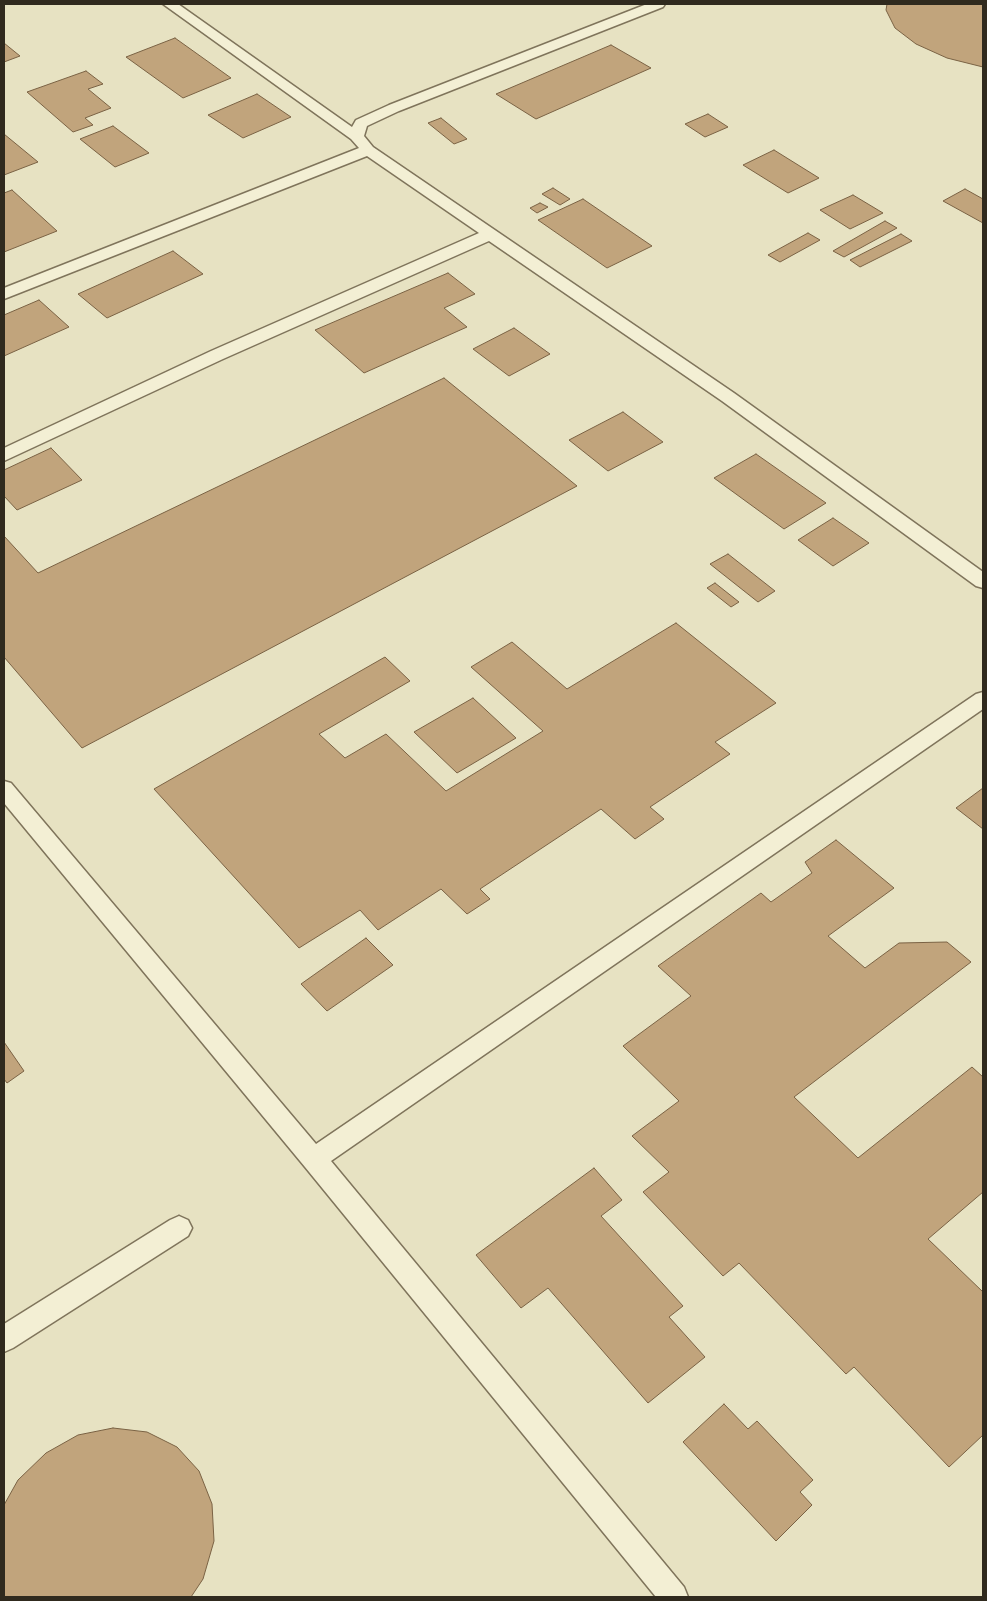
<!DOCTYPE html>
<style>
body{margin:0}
#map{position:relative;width:987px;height:1601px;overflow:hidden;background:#e7e2c2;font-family:"Libre Baskerville",serif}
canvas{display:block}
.frame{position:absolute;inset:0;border:5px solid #302a1e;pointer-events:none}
</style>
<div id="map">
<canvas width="987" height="1601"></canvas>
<div class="frame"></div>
</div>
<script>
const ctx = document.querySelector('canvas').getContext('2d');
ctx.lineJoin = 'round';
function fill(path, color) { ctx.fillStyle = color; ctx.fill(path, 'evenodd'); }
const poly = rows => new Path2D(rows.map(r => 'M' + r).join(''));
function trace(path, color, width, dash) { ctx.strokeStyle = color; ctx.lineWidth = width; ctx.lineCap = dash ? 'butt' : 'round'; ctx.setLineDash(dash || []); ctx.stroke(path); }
const building = poly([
 [887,4,983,4,983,67,947,58,916,44,895,28,886,10,887,4],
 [175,38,231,78,183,98,126,57,175,38],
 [4,43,20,56,4,62,4,43],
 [611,45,651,68,536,119,496,94,611,45],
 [86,71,103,84,88,89,111,108,85,118,93,125,73,132,27,92,86,71],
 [257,94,291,117,243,138,208,115,257,94],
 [708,114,728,127,705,137,685,124,708,114],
 [441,118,467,139,454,144,428,123,441,118],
 [113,126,149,153,115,167,80,139,113,126],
 [4,134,38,162,4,175,4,134],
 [774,150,819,178,788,193,743,165,774,150],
 [553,188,570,199,560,205,542,194,553,188],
 [965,189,983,199,983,223,943,201,965,189],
 [12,190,57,231,4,252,4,193,12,190],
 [853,195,883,213,850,229,820,210,853,195],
 [583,199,652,246,607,268,538,220,583,199],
 [540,203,548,207,537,213,530,208,540,203],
 [885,221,897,228,844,257,833,251,885,221],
 [808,233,820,240,780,262,768,255,808,233],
 [901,234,912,241,860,267,850,260,901,234],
 [173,251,203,274,107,318,78,294,173,251],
 [448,273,475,294,444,308,467,327,364,373,315,330,448,273],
 [39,300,69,327,4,356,4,315,39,300],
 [514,328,550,354,509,376,473,349,514,328],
 [444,378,577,486,82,748,4,657,4,536,38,573,444,378],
 [623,412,663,442,608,471,569,440,623,412],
 [51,448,82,480,17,510,4,496,4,470,51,448],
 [756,454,826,503,784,529,714,478,756,454],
 [833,518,869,543,833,566,798,540,833,518],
 [728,554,775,591,758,602,710,564,728,554],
 [715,583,739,602,731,607,707,588,715,583],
 [676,623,776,703,715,742,730,754,650,807,664,819,635,839,601,809,480,889,490,899,467,914,441,889,378,930,360,910,299,948,154,789,385,657,410,681,319,734,345,758,386,734,446,791,543,731,471,667,512,642,567,689,676,623],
 [473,698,516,738,457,773,414,732,473,698],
 [983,788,983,829,956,808,983,788],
 [836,840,894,888,828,936,865,968,899,943,947,942,971,962,794,1097,858,1158,972,1067,983,1077,983,1192,928,1239,983,1292,983,1435,949,1467,854,1367,846,1374,739,1263,723,1276,643,1192,669,1172,632,1136,679,1101,623,1046,691,996,658,966,761,893,771,902,812,873,805,862,836,840],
 [366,938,393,965,327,1011,301,984,366,938],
 [4,1042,24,1071,7,1083,4,1079,4,1042],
 [594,1168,622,1200,601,1216,683,1306,669,1317,705,1357,648,1403,548,1288,521,1308,476,1255,594,1168],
 [724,1404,748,1429,757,1421,813,1480,800,1492,812,1505,776,1541,683,1442,724,1404],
 [113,1428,147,1432,177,1447,199,1471,212,1504,214,1541,203,1579,191,1597,4,1597,4,1505,18,1480,46,1453,78,1435,113,1428]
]);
const lane = poly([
 [163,4,178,4,352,127,356,120,389,105,647,4,665,4,663,7,399,111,367,126,364,136,373,147,734,393,983,572,983,588,976,586,722,401,489,241,223,359,4,461,4,448,211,351,479,233,367,156,4,299,4,288,359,148,351,139,163,4],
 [983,692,983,709,331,1161,684,1587,688,1597,656,1597,305,1167,4,803,4,781,11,783,316,1144,976,694,983,692],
 [179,1216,188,1220,192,1228,188,1236,13,1348,4,1352,4,1324,170,1220,179,1216]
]);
fill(building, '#c1a47c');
trace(building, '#7a6244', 1);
trace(lane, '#7f745b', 3);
fill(lane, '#f3efd4');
</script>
